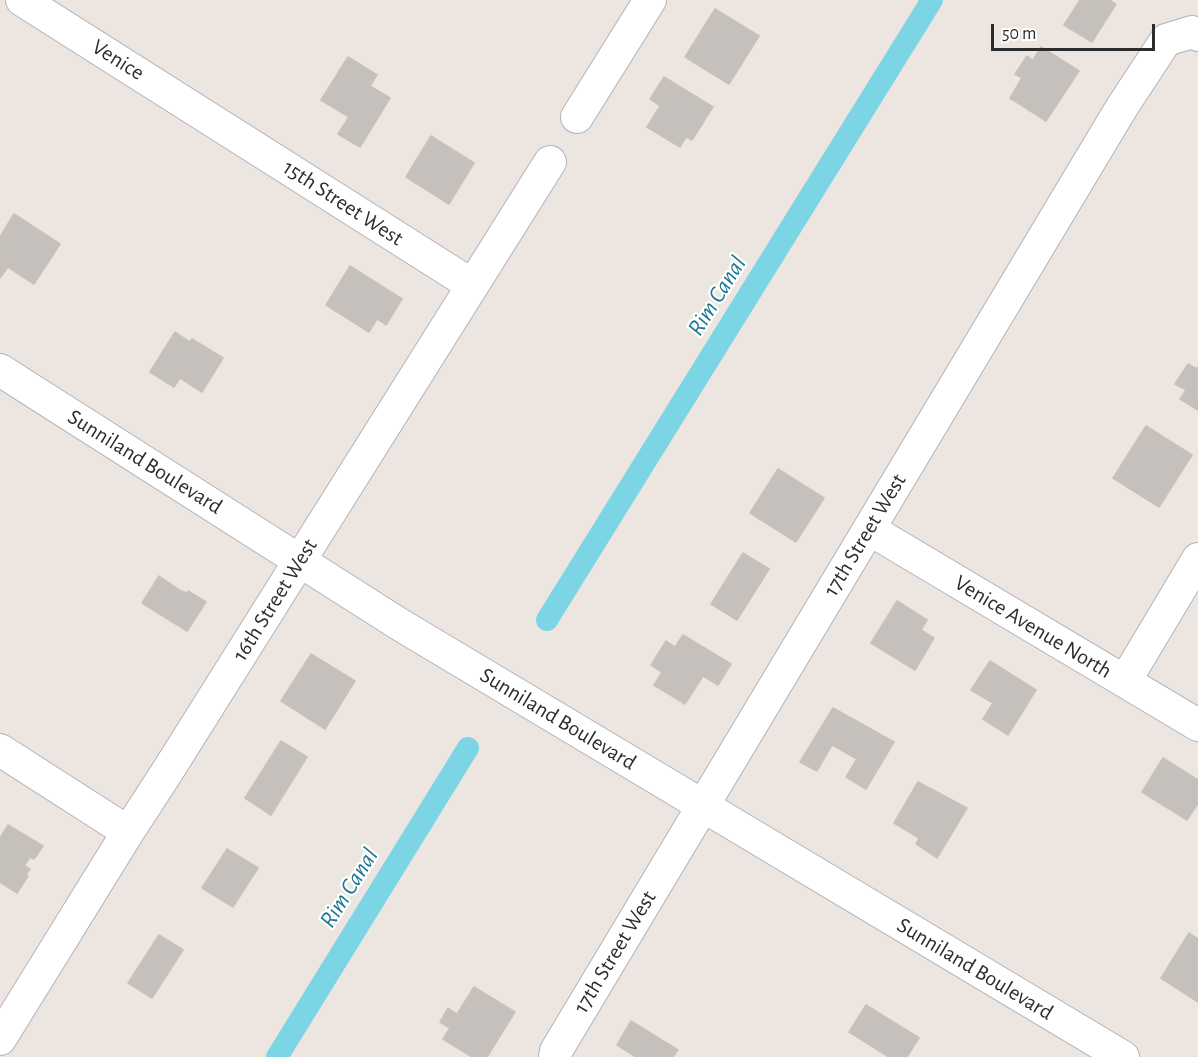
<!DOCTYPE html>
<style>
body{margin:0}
#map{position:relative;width:1198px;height:1057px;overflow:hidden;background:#ece5e0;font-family:"Alegreya Sans",sans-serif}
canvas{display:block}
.scale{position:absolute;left:991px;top:24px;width:164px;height:27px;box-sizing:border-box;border:3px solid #2c2c2c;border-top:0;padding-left:8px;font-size:18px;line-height:21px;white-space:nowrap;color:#2c2c2c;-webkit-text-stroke:4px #fff;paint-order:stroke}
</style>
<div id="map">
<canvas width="1198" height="1057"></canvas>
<div class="scale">50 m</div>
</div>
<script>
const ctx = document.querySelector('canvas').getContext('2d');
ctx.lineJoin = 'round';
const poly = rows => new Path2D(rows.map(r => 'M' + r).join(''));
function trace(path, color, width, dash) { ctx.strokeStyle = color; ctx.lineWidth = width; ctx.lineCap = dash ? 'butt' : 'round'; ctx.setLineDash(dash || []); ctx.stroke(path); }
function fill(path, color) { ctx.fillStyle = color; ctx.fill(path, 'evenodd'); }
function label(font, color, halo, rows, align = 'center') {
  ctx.font = font + ' "Alegreya Sans",sans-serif'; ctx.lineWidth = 4.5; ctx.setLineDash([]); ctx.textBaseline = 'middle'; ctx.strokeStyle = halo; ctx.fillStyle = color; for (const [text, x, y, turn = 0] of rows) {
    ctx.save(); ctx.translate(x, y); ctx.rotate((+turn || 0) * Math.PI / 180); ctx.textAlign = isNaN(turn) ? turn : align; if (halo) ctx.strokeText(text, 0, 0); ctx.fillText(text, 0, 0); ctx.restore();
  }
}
const canal = poly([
 [547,620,932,0],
 [277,1057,468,748]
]);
const building = poly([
 [1080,0,1109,0,1116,4,1092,42,1064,25,1080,0],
 [715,9,759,36,729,84,685,57,715,9],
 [1041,47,1079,71,1046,121,1010,98,1022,78,1015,74,1027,56,1033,60,1041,47],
 [348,57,377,75,370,86,390,98,360,147,338,134,349,117,321,100,348,57],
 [664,77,713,107,692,140,686,137,680,147,647,127,660,106,650,99,664,77],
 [431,136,474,163,449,204,406,177,431,136],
 [14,214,60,244,34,284,8,267,0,278,0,237,14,214],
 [350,266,402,299,386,325,377,319,369,332,326,305,350,266],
 [175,332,190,342,192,339,223,358,202,392,180,378,174,387,150,372,175,332],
 [1188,364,1197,369,1198,367,1198,410,1180,399,1186,390,1175,384,1188,364],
 [1146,426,1192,455,1159,507,1113,478,1146,426],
 [778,469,824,498,796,542,750,513,778,469],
 [743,553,769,569,737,620,711,604,743,553],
 [159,576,181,591,187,593,188,591,206,602,187,631,142,603,159,576],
 [897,601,927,620,921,630,934,638,915,670,871,643,897,601],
 [683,635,731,664,718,685,703,676,685,704,654,685,662,672,651,665,666,641,675,647,683,635],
 [311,654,355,681,325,729,281,701,311,654],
 [990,661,1036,690,1008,735,983,719,993,703,971,690,990,661],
 [833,708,894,742,866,789,846,777,857,759,832,745,817,771,800,762,833,708],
 [281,741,307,757,271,815,245,798,281,741],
 [1163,758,1198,780,1198,803,1187,820,1142,792,1163,758],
 [918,782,967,808,937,858,916,844,919,838,894,823,918,782],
 [8,825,43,846,34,859,30,857,24,866,30,869,26,874,28,876,17,893,0,882,0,838,8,825],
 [227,849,258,868,233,907,202,888,227,849],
 [1189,933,1198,939,1198,1002,1161,978,1189,933],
 [159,935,183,950,152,998,128,983,159,935],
 [474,987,515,1012,487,1057,472,1057,443,1039,450,1028,440,1022,448,1008,457,1014,474,987],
 [866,1005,919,1038,907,1057,889,1057,849,1032,866,1005],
 [631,1021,678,1050,673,1057,636,1057,617,1045,631,1021]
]);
const minor = poly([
 [22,0,472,285],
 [577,117,650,0],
 [0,370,399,624,1123,1057],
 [869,529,1198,725],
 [1125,681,1198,559],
 [0,750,128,832],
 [0,1039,128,832,167,772,550,162],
 [555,1057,556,1051,1122,107,1166,40,1192,32,1198,35]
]);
const streetNames = [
 ["Venice",118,60,32],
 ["15th Street West",343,203,33],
 ["Sunniland Boulevard",145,462,32],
 ["17th Street West",865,535,-59],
 ["16th Street West",275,600,-58],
 ["Venice Avenue North",1033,627,31],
 ["Sunniland Boulevard",558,719,31],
 ["17th Street West",615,952,-59],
 ["Sunniland Boulevard",975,969,31]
];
const waterNames = [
 ["Rim Canal",717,296,-58],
 ["Rim Canal",349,888,-58]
];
trace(canal, '#7cd5e5', 22);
fill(building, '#c5c0bb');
trace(building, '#c8c1b9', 1.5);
trace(minor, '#b0b3bb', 34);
trace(minor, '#fff', 32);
label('22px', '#2c2c2c', '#fff', streetNames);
label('italic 24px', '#197793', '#fff', waterNames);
</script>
